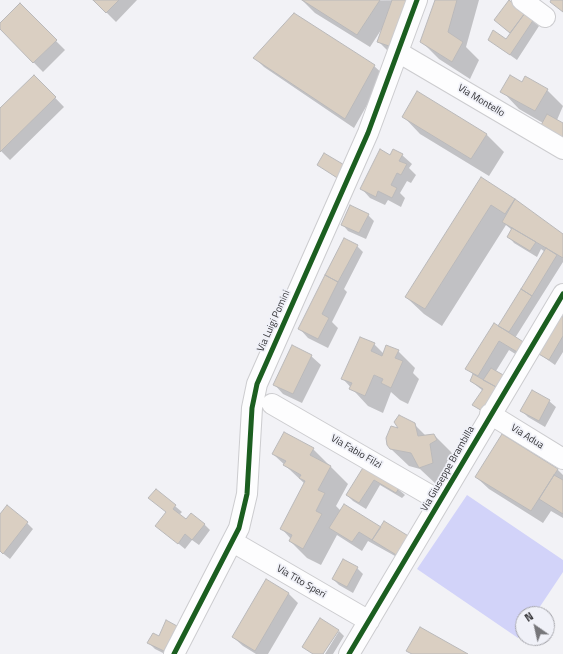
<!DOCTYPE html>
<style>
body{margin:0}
#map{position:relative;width:563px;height:654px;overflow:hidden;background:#f2f2f6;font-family:"Titillium Web",sans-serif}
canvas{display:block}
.north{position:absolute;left:515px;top:606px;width:40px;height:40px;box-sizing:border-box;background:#f0f1f8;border:1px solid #a5a5ab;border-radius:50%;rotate:326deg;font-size:11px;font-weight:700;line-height:16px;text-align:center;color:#343437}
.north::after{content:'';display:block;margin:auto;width:14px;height:18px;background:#76767a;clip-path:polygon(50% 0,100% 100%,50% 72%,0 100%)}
</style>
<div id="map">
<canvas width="563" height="654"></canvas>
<div class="north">N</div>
</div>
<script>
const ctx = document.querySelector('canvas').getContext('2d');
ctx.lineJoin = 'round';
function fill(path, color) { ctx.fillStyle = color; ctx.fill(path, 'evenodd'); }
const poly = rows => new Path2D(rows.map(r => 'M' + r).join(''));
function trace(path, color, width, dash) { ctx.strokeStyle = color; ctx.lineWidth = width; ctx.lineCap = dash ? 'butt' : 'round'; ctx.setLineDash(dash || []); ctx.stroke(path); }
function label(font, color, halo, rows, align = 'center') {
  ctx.font = font + ' "Titillium Web",sans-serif'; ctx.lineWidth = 3.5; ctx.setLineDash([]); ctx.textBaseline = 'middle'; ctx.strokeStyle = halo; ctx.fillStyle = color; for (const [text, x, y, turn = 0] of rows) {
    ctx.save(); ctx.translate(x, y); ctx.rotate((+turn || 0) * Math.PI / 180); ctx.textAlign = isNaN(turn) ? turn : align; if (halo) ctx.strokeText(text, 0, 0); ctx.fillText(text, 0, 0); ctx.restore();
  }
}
const green = poly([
 [467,495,563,560,563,572,535,614,523,614,523,631,518,638,417,569]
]);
const shadow = poly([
 [94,0,137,0,116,22],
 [421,0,388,51,379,42,383,27,370,47,315,13,303,1],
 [436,0,479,0,466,47,479,60,470,79,439,59,421,41],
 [509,2,539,26,517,60,489,40,507,41,511,34,495,20],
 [20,5,65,50,43,72,0,28,0,25],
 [255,58,374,66,384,75,354,128,264,67],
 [34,76,64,107,10,160,0,150,0,110],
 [522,83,547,90,563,106,557,120,563,124,543,123,519,109,502,91],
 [403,116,486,134,504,152,489,176,420,134],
 [325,154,345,184,319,165],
 [402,155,412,164,409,168,416,175,411,183,407,181,400,193,405,198,401,207,388,200,385,205,370,198,361,188],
 [481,179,514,200,563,236,563,262,515,338,528,362,509,350,496,371,490,417,473,405,483,391,471,381,474,375,467,369,502,330,499,326,545,252,541,249,537,257,514,243,508,236,512,230,506,225,442,326,424,314,406,297],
 [368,215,374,221,366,239,348,231,342,224],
 [357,246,363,252,344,289,347,292,332,322,338,328,328,348,308,338,299,328],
 [563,318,563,352,555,365,538,353],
 [374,344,384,354,398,351,415,368,413,373,419,379,408,404,400,400,391,392,383,413,368,406,343,379],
 [311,356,321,365,302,403,283,394,274,384],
 [532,392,549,401,556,407,545,427,528,417,522,411],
 [414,424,426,436,434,435,451,452,454,458,447,461,450,480,437,485,420,469,409,466,391,449,400,429],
 [313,449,348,484,336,506,341,511,380,528,404,561,368,541,362,551,337,535,321,565,307,558,290,541,291,539,281,528,305,484,273,454],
 [364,468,398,489,405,495,402,498,380,485,366,509,353,501,347,495],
 [557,469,563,475,563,518,551,511,543,523,489,489,476,477],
 [156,490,182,512,179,515,186,520,204,524,210,530,199,545,192,540,185,549,157,526,167,513],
 [0,516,27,523,33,529,10,559,0,551],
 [357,568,363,574,353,593,339,585,333,579],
 [266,581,289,594,298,603,268,654,256,654,243,646,233,637],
 [176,627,183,633,165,654,155,649,149,643],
 [339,631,344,636,333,654,325,654]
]);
const building = poly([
 [93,0,119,0,106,13,93,0],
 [302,0,380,0,357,35,302,0],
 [392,0,409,0,392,47,377,42,392,0],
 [435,0,457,0,448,32,463,42,452,62,420,42,435,0],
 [509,0,525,13,510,33,494,20,509,0],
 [551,0,563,0,563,12,550,2,551,0],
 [20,3,57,40,33,63,0,29,0,23,20,3],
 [294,13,375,65,345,119,253,58,294,13],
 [525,13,534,19,510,55,488,40,493,30,506,39,525,13],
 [34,75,56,97,0,152,0,108,34,75],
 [510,75,522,82,525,76,548,89,535,111,500,92,510,75],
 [417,91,487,134,471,159,402,117,417,91],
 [547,114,563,123,563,140,540,127,547,114],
 [380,149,390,155,393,149,403,154,399,161,407,164,401,175,397,173,391,185,397,188,392,198,378,191,376,197,360,189,380,149],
 [324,153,346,166,339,179,317,165,324,153],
 [481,177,515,199,505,214,491,205,425,309,405,297,481,177],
 [515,199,563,234,563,258,502,222,515,199],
 [350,205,369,214,359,233,341,225,350,205],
 [512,228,536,242,530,251,507,237,512,228],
 [344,238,358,245,338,282,325,275,344,238],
 [546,248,557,255,532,296,521,289,546,248],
 [325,275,338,282,322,314,329,318,318,339,298,329,325,275],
 [521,289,532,296,509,332,498,326,521,289],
 [560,315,563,317,563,336,549,360,537,353,560,315],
 [494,323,525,343,519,353,499,341,478,376,465,369,494,323],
 [360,337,375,343,371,351,382,356,386,345,399,350,395,358,403,361,391,388,381,383,383,379,374,375,365,396,349,389,352,383,341,379,360,337],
 [292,345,312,355,293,394,273,385,292,345],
 [491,368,505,376,498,388,483,380,491,368],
 [473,374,498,388,484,412,472,405,483,389,470,381,473,374],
 [532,390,550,400,539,421,520,411,532,390],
 [399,415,415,423,418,436,434,434,437,440,430,444,433,463,419,468,411,453,390,449,387,445,386,438,391,426,398,428,394,422,399,415],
 [284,432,314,448,310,455,331,466,318,490,325,493,316,511,322,514,303,549,289,541,292,535,280,529,305,481,299,478,301,475,283,465,286,461,272,454,284,432],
 [502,434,558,469,531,511,475,477,502,434],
 [364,466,399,488,396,493,374,480,359,503,346,495,364,466],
 [554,475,563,480,563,514,539,499,554,475],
 [156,489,176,505,173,509,186,519,191,513,205,524,192,540,185,534,178,544,155,526,166,512,148,498,156,489],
 [344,504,381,527,372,540,359,532,352,542,329,528,344,504],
 [7,505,28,522,3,554,0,551,0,514,7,505],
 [384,521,410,537,398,556,372,540,384,521],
 [343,559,358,567,347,587,332,579,343,559],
 [266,579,289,593,255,651,232,637,266,579],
 [320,618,339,630,323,654,313,654,302,647,320,618],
 [166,620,177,626,164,651,147,643,153,633,159,636,166,620],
 [420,627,468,654,412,654,406,651,420,627]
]);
const minor = poly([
 [522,0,545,17],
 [398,52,563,149],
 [272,404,440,501],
 [490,414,563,459],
 [233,542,369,621],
 [174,654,239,528,247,494,252,408,257,384,368,133,417,0],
 [349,654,563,294]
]);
const cycleway = poly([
 [174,654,239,528,247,494,252,408,257,384,368,133,417,0],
 [349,654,563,294]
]);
const streetNames = [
 ["Via Montello",481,101,31],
 ["Via Luigi Pomini",274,321,-66],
 ["Via Adua",527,437,32],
 ["Via Fabio Filzi",356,452,30],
 ["Via Giuseppe Brambilla",448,469,-60],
 ["Via Tito Speri",301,582,30]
];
fill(green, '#d2d3f9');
fill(shadow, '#0003');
fill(building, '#dacfc2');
trace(building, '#bab9ba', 1);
trace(minor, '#cccccf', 22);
trace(minor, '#fdfdfe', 20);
trace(cycleway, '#1b5e20', 5);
label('10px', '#343437', '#f0f1f8', streetNames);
</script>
